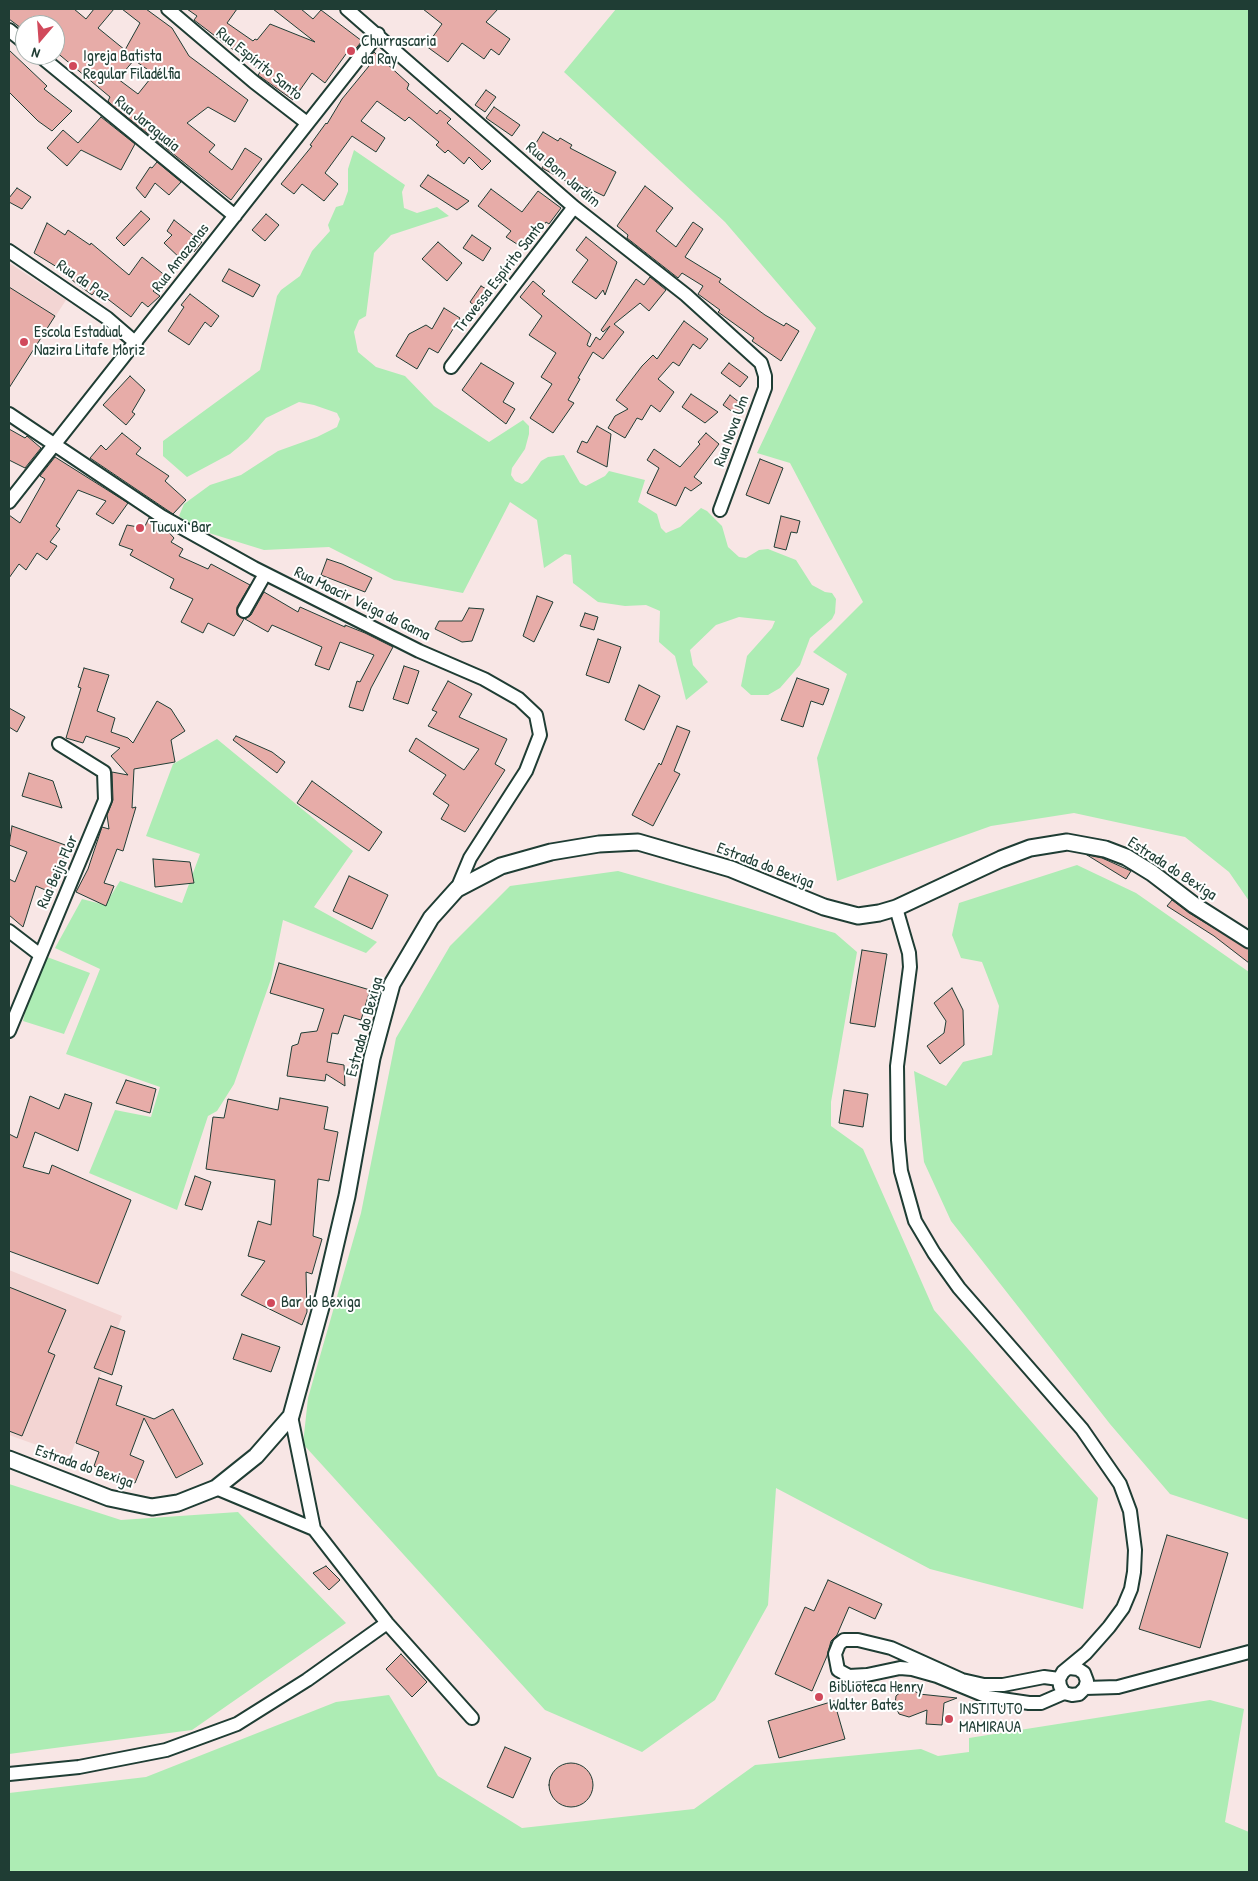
<!DOCTYPE html>
<meta charset="utf-8">
<style>
body{margin:0}
#map{position:relative;width:1258px;height:1881px;overflow:hidden;background:#f8e6e5;font-family:"Patrick Hand",sans-serif}
canvas{display:block}
.frame{position:absolute;inset:0;border:10px solid #1f3d34;pointer-events:none}
.north{position:absolute;left:15px;top:15px;width:50px;height:50px;box-sizing:border-box;background:#fff;border:1px solid #a5b1ae;border-radius:50%;rotate:198deg;font-size:14px;font-weight:700;line-height:20px;text-align:center;color:#1f3d34}
.north::after{content:'';display:block;margin:auto;width:18px;height:22px;background:#d1495b;clip-path:polygon(50% 0,100% 100%,50% 72%,0 100%)}
</style>
<div id="map">
<canvas width="1258" height="1881"></canvas>
<div class="frame"></div>
<div class="north">N</div>
</div>
<script>
const ctx = document.querySelector('canvas').getContext('2d');
ctx.lineJoin = 'round';
function fill(path, color) { ctx.fillStyle = color; ctx.fill(path, 'evenodd'); }
const poly = rows => new Path2D(rows.map(r => 'M' + r).join(''));
function trace(path, color, width, dash) { ctx.strokeStyle = color; ctx.lineWidth = width; ctx.lineCap = dash ? 'butt' : 'round'; ctx.setLineDash(dash || []); ctx.stroke(path); }
function label(font, color, halo, rows, align = 'center') {
  ctx.font = font + ' "Patrick Hand",sans-serif'; ctx.lineWidth = 4; ctx.setLineDash([]); ctx.textBaseline = 'middle'; ctx.strokeStyle = halo; ctx.fillStyle = color; for (const [text, x, y, turn = 0] of rows) {
    ctx.save(); ctx.translate(x, y); ctx.rotate((+turn || 0) * Math.PI / 180); ctx.textAlign = isNaN(turn) ? turn : align; if (halo) ctx.strokeText(text, 0, 0); ctx.fillText(text, 0, 0); ctx.restore();
  }
}
const built = poly([
 [9,263,66,300,11,385,9,383],
 [9,1270,122,1316,70,1457,9,1435]
]);
const green = poly([
 [616,9,1249,9,1249,901,1229,872,1185,837,1074,813,991,826,837,881,817,758,847,674,813,652,863,602,790,463,757,453,816,328,725,222,564,72],
 [354,150,405,185,402,192,404,208,417,213,437,207,449,216,391,235,374,253,366,316,359,320,354,332,358,352,376,367,405,376,434,406,489,442,523,420,529,426,529,434,525,449,512,468,511,475,515,481,522,484,528,480,541,461,548,457,564,455,580,483,586,486,605,476,609,471,645,480,638,502,657,514,661,528,666,533,680,527,701,508,707,511,722,526,728,547,739,557,746,558,759,550,768,549,796,560,812,585,825,592,832,593,836,599,835,613,832,619,810,638,800,665,780,688,768,695,751,695,741,686,747,656,772,628,775,621,739,617,716,625,690,650,693,665,708,682,686,700,675,656,659,642,660,611,646,605,625,606,598,602,573,583,571,555,565,554,544,568,537,520,510,502,463,593,394,580,329,547,264,550,196,529,179,516,184,504,210,485,241,475,278,451,317,437,337,427,340,419,337,413,314,405,299,402,266,418,248,439,230,454,187,477,163,456,163,441,260,370,277,296,281,290,300,276,312,251,330,231,328,225,336,207,343,205,348,191,348,169],
 [217,739,353,851,314,907,377,942,366,953,283,920,271,979,234,1084,217,1111,208,1116,177,1210,89,1173,115,1110,151,1117,160,1087,66,1054,100,969,55,948,82,899,105,905,120,881,182,903,200,854,146,836,173,764],
 [1077,865,1136,893,1249,972,1249,1520,1170,1494,1110,1424,951,1221,924,1162,914,1071,946,1086,963,1062,992,1055,999,1006,982,962,961,958,952,935,959,903],
 [618,871,835,933,857,952,831,1102,831,1126,863,1149,934,1310,1098,1498,1083,1609,930,1569,776,1488,768,1605,715,1700,642,1752,545,1710,303,1444,308,1398,361,1213,396,1038,450,946,510,886],
 [39,954,90,973,64,1034,23,1021],
 [9,1484,121,1520,238,1512,346,1623,192,1730,9,1754],
 [389,1695,438,1776,522,1828,694,1809,755,1765,921,1749,938,1756,969,1752,969,1738,1210,1700,1244,1709,1225,1822,1249,1832,1249,1872,9,1872,9,1793,146,1777,336,1702]
]);
const building = poly([
 [9,9,74,9,86,19,94,9,114,9,98,28,125,50,140,23,122,9,146,9,172,28,189,56,248,100,235,122,208,107,187,123,215,145,209,152,232,170,245,148,262,159,231,200,112,105,108,101,110,97,55,51,55,25,25,25,25,31,9,19,9,9],
 [134,60,154,74,138,94,118,79,134,60],
 [187,9,237,9,227,23,253,41,255,39,257,40,270,24,315,42,273,9,301,9,313,19,321,10,362,41,353,52,351,50,346,54,325,83,312,73,293,100,258,75,261,71,194,20,197,16,187,9],
 [423,9,498,9,486,22,510,39,499,55,491,49,484,59,462,43,448,62,426,46,442,24,423,9],
 [9,50,47,86,44,89,72,111,52,131,38,121,9,92,9,50],
 [374,52,409,84,407,89,437,114,440,110,451,119,447,123,491,161,482,170,469,157,464,164,448,150,445,153,436,145,439,142,409,117,405,121,377,101,361,121,385,138,376,152,352,136,325,173,338,184,324,201,302,184,294,194,281,184,312,146,310,145,326,123,327,124,342,99,369,66,366,63,374,52],
 [486,90,496,97,485,112,475,105,486,90],
 [494,107,520,125,512,136,486,118,494,107],
 [101,117,135,144,121,170,81,150,67,166,47,148,63,130,78,143,101,117],
 [543,132,558,141,560,138,572,145,570,148,616,172,604,196,575,182,573,185,542,168,546,161,531,151,543,132],
 [157,162,181,182,169,195,155,183,145,198,136,188,150,167,152,168,157,162],
 [428,175,469,201,457,210,420,186,428,175],
 [645,186,673,208,656,231,676,247,693,222,703,229,685,257,721,279,719,282,765,315,784,326,786,323,799,331,781,361,752,341,754,338,718,312,720,310,698,294,703,286,682,273,678,278,627,238,628,235,617,226,645,186],
 [17,188,31,197,22,209,9,202,9,198,17,188],
 [491,189,522,212,538,191,561,208,549,224,546,222,534,239,529,236,520,246,506,237,511,231,478,206,491,189],
 [141,211,150,219,124,246,116,238,141,211],
 [266,214,279,225,265,241,252,230,266,214],
 [174,220,202,242,194,252,191,249,182,260,164,243,172,235,167,231,174,220],
 [47,223,65,235,68,230,90,245,91,243,129,275,142,257,167,277,153,291,160,296,148,307,142,302,131,317,96,290,92,295,68,277,70,275,34,253,47,223],
 [472,235,491,248,483,261,463,248,472,235],
 [586,237,617,262,605,295,603,290,596,299,572,282,588,260,576,250,586,237],
 [438,242,462,263,447,281,422,259,438,242],
 [229,269,260,285,253,297,222,281,229,269],
 [650,277,666,290,649,311,640,303,614,324,624,332,603,359,593,352,578,378,580,379,568,400,574,403,553,433,530,418,552,384,541,377,556,353,529,335,542,316,520,297,533,281,545,291,542,294,591,334,587,345,590,347,596,337,600,340,610,326,603,332,601,330,636,279,644,285,650,277],
 [481,286,493,293,480,310,470,302,481,286],
 [9,287,55,316,9,388,9,287],
 [190,294,219,316,211,327,205,322,189,345,168,331,184,307,181,305,190,294],
 [444,308,460,318,438,353,429,348,417,369,396,356,409,334,426,325,432,329,444,308],
 [684,321,708,339,700,349,693,344,679,366,673,362,658,379,674,392,660,412,651,405,642,420,637,418,625,438,608,428,615,416,628,409,616,400,642,366,653,355,657,359,684,321],
 [481,363,514,383,503,402,515,409,506,424,462,390,481,363],
 [729,363,748,377,740,387,721,373,729,363],
 [130,376,145,390,132,412,135,414,126,425,103,405,130,376],
 [691,394,718,412,705,423,682,407,691,394],
 [730,395,744,406,737,415,723,405,730,395],
 [597,426,611,434,607,467,577,452,582,441,587,443,597,426],
 [9,429,25,438,27,436,41,448,25,468,9,460,9,429],
 [122,433,141,448,136,454,169,476,165,481,186,500,173,514,90,458,101,445,106,450,122,433],
 [706,433,719,444,694,477,702,483,691,491,685,487,676,506,647,493,659,468,647,460,654,449,680,467,700,444,698,442,706,433],
 [55,457,128,503,113,524,96,514,106,501,78,490,56,526,60,529,50,542,57,546,47,560,37,553,26,570,19,564,9,578,9,515,20,523,45,479,40,476,55,457],
 [760,459,783,468,769,504,746,495,760,459],
 [781,516,800,521,797,533,791,532,786,550,774,547,781,516],
 [149,518,163,526,174,538,171,542,183,549,179,556,208,569,211,564,250,585,237,607,237,615,244,619,234,636,208,623,203,633,181,622,193,599,170,588,174,579,130,555,133,550,119,545,127,525,144,528,149,518],
 [327,559,342,564,372,578,365,592,321,575,327,559],
 [264,592,298,612,300,607,345,627,345,625,365,633,393,647,371,688,363,711,349,707,357,681,360,682,374,655,340,642,329,670,315,665,322,647,272,625,268,632,245,619,251,615,264,592],
 [537,596,553,602,534,642,523,636,537,596],
 [469,608,484,609,472,641,462,642,435,629,439,621,462,621,469,608],
 [585,613,598,617,594,630,580,626,585,613],
 [598,639,621,647,609,683,586,675,598,639],
 [404,666,419,671,408,704,393,699,404,666],
 [84,668,109,675,97,711,115,718,111,732,128,738,133,743,157,701,171,709,185,731,171,740,175,762,134,769,132,808,136,807,123,851,117,849,104,883,114,886,106,906,76,892,88,869,102,827,109,829,107,815,113,800,112,772,128,775,111,756,120,748,86,736,83,743,66,738,81,688,78,687,84,668],
 [797,678,829,689,823,705,811,701,803,727,781,720,797,678],
 [448,681,472,694,459,717,507,739,495,764,505,770,465,832,441,819,449,805,433,794,446,775,409,751,416,738,464,770,479,749,428,726,437,712,432,710,448,681],
 [639,685,660,696,644,730,625,720,639,685],
 [9,708,25,717,17,732,9,727,9,708],
 [677,726,690,731,674,771,680,774,653,826,632,815,659,763,661,765,677,726],
 [236,736,272,752,285,762,277,773,233,740,236,736],
 [29,773,53,781,62,808,22,796,29,773],
 [312,781,382,832,369,851,297,803,312,781],
 [12,826,68,846,50,892,36,886,23,927,9,915,9,879,15,882,27,852,9,845,12,826],
 [1087,855,1102,858,1131,871,1126,879,1087,855],
 [153,859,190,862,194,883,155,887,153,859],
 [349,876,388,895,372,929,333,911,349,876],
 [1172,900,1189,913,1249,949,1249,963,1214,936,1167,906,1172,900],
 [862,950,887,954,875,1027,850,1023,862,950],
 [279,963,370,990,361,1020,344,1015,338,1034,332,1033,327,1062,344,1065,345,1086,326,1074,325,1081,287,1076,292,1046,298,1044,301,1033,317,1031,324,1009,270,993,279,963],
 [952,988,963,1010,964,1045,940,1064,927,1046,944,1033,946,1021,934,1003,952,988],
 [126,1080,156,1089,150,1113,116,1103,126,1080],
 [844,1090,868,1094,863,1127,839,1123,844,1090],
 [65,1094,92,1103,78,1151,35,1132,23,1167,49,1174,52,1165,131,1200,98,1284,9,1251,9,1134,17,1138,30,1096,59,1109,65,1094],
 [280,1098,328,1107,324,1129,338,1132,329,1181,318,1179,313,1236,322,1239,312,1274,306,1272,307,1312,302,1325,241,1295,265,1261,248,1256,258,1221,271,1225,275,1180,206,1169,213,1117,224,1118,228,1099,278,1110,280,1098],
 [195,1176,211,1182,202,1210,185,1205,195,1176],
 [9,1287,66,1310,48,1352,55,1355,22,1436,9,1431,9,1287],
 [111,1326,125,1331,112,1375,94,1368,111,1326],
 [242,1334,280,1347,271,1372,233,1359,242,1334],
 [99,1378,122,1386,116,1405,154,1419,173,1409,203,1464,176,1478,144,1418,130,1455,144,1461,135,1483,94,1466,99,1452,76,1443,99,1378],
 [1167,1535,1228,1553,1200,1648,1139,1629,1167,1535],
 [326,1566,340,1580,329,1590,313,1573,326,1566],
 [828,1580,882,1604,875,1619,849,1607,837,1635,831,1641,827,1656,812,1691,775,1674,805,1607,814,1611,828,1580],
 [401,1654,427,1682,412,1697,386,1669,401,1654],
 [903,1690,913,1690,919,1694,957,1698,944,1703,942,1725,926,1724,927,1710,909,1717,899,1714,895,1705,896,1696,903,1690],
 [834,1701,845,1739,779,1758,768,1721,834,1701],
 [505,1747,531,1758,513,1798,487,1787,505,1747],
 '549 1785a22 22 0 1 1 44 0a22 22 0 1 1-44 0Z'
]);
const minor = poly([
 [168,9,254,82,307,123],
 [347,9,574,207,686,295,761,363,765,376,765,388,720,510],
 [9,30,25,43],
 [39,55,235,216],
 [9,251,107,318,136,343],
 [451,367,574,207],
 [9,414,161,516,254,568,419,651,484,679,519,699,536,715,540,735,526,771,470,858,457,889],
 [9,502,378,34],
 [244,611,265,574],
 [896,908,909,953,910,967,897,1066,898,1140,901,1171,915,1221,934,1253,959,1288,1082,1429,1120,1484,1130,1511,1135,1550,1134,1572,1131,1589,1123,1608,1109,1627,1086,1653,1063,1672,1059,1679,1060,1686,1064,1693,1072,1695,1079,1694,1085,1688,1087,1681,1084,1673,1078,1669,1070,1668],
 [9,931,39,954],
 [9,1031,105,800,104,772,59,744],
 [291,1416,314,1529],
 [216,1488,314,1529,387,1623,472,1718],
 [1059,1679,1044,1677,1003,1685,984,1685,962,1680,891,1648,858,1640,844,1640,839,1644,835,1654,838,1670,849,1676,867,1675,900,1668,912,1669,937,1676,988,1697,1029,1703,1041,1703,1064,1693],
 [1085,1688,1118,1687,1249,1652],
 [9,1774,79,1767,166,1750,237,1724,307,1680,387,1623]
]);
const tertiary = poly([
 [9,1459,109,1498,152,1507,178,1503,216,1488,256,1456,291,1416,321,1307,347,1196,372,1058,392,984,431,918,457,889,501,866,551,852,599,844,638,842,731,869,824,907,858,916,879,913,896,908,1001,859,1030,848,1067,842,1105,849,1126,857,1152,873,1194,905,1249,940]
]);
const markers = [
 [351,51,5,"#d1495b"],
 [73,66,5,"#d1495b"],
 [24,342,5,"#d1495b"],
 [140,528,5,"#d1495b"],
 [271,1303,5,"#d1495b"],
 [819,1697,5,"#d1495b"],
 [949,1719,5,"#d1495b"]
];
const poiNames = [
 ["Churrascaria",361,42],
 ["da Ray",361,60],
 ["Igreja Batista",83,57],
 ["Regular Filadélfia",83,75],
 ["Escola Estadual",34,333],
 ["Nazira Litafe Moriz",34,351],
 ["Tucuxi Bar",150,528],
 ["Bar do Bexiga",281,1303],
 ["Biblioteca Henry",829,1688],
 ["Walter Bates",829,1706],
 ["INSTITUTO",959,1710],
 ["MAMIRAUA",959,1728]
];
const streetNames = [
 ["Rua Espírito Santo",259,64,39],
 ["Rua Jaraguaia",147,124,39],
 ["Rua Bom Jardim",563,175,40],
 ["Rua Amazonas",181,258,-52],
 ["Travessa Espírito Santo",500,277,-52],
 ["Rua da Paz",83,281,34],
 ["Rua Nova Um",732,431,-70],
 ["Rua Moacir Veiga da Gama",362,604,26],
 ["Estrada do Bexiga",765,866,21],
 ["Estrada do Bexiga",1172,869,33],
 ["Rua Beija Flor",58,872,-66],
 ["Estrada do Bexiga",365,1027,-75],
 ["Estrada do Bexiga",84,1467,19]
];
fill(built, '#f3d5d3');
fill(green, '#adecb4');
fill(building, '#e7aca8');
trace(building, '#1f3d34', 1);
trace(minor, '#1f3d34', 16);
trace(tertiary, '#1f3d34', 19);
trace(minor, '#fff', 12);
trace(tertiary, '#fff', 15);
for (const [x, y, r, color] of markers) { const dot = new Path2D(); dot.arc(x, y, r, 0, 2 * Math.PI); ctx.fillStyle = color; ctx.fill(dot); trace(dot, '#fff', 2); }
label('16px', '#1f3d34', '#fff', poiNames, 'left');
label('16px', '#1f3d34', '#fff', streetNames);
</script>
